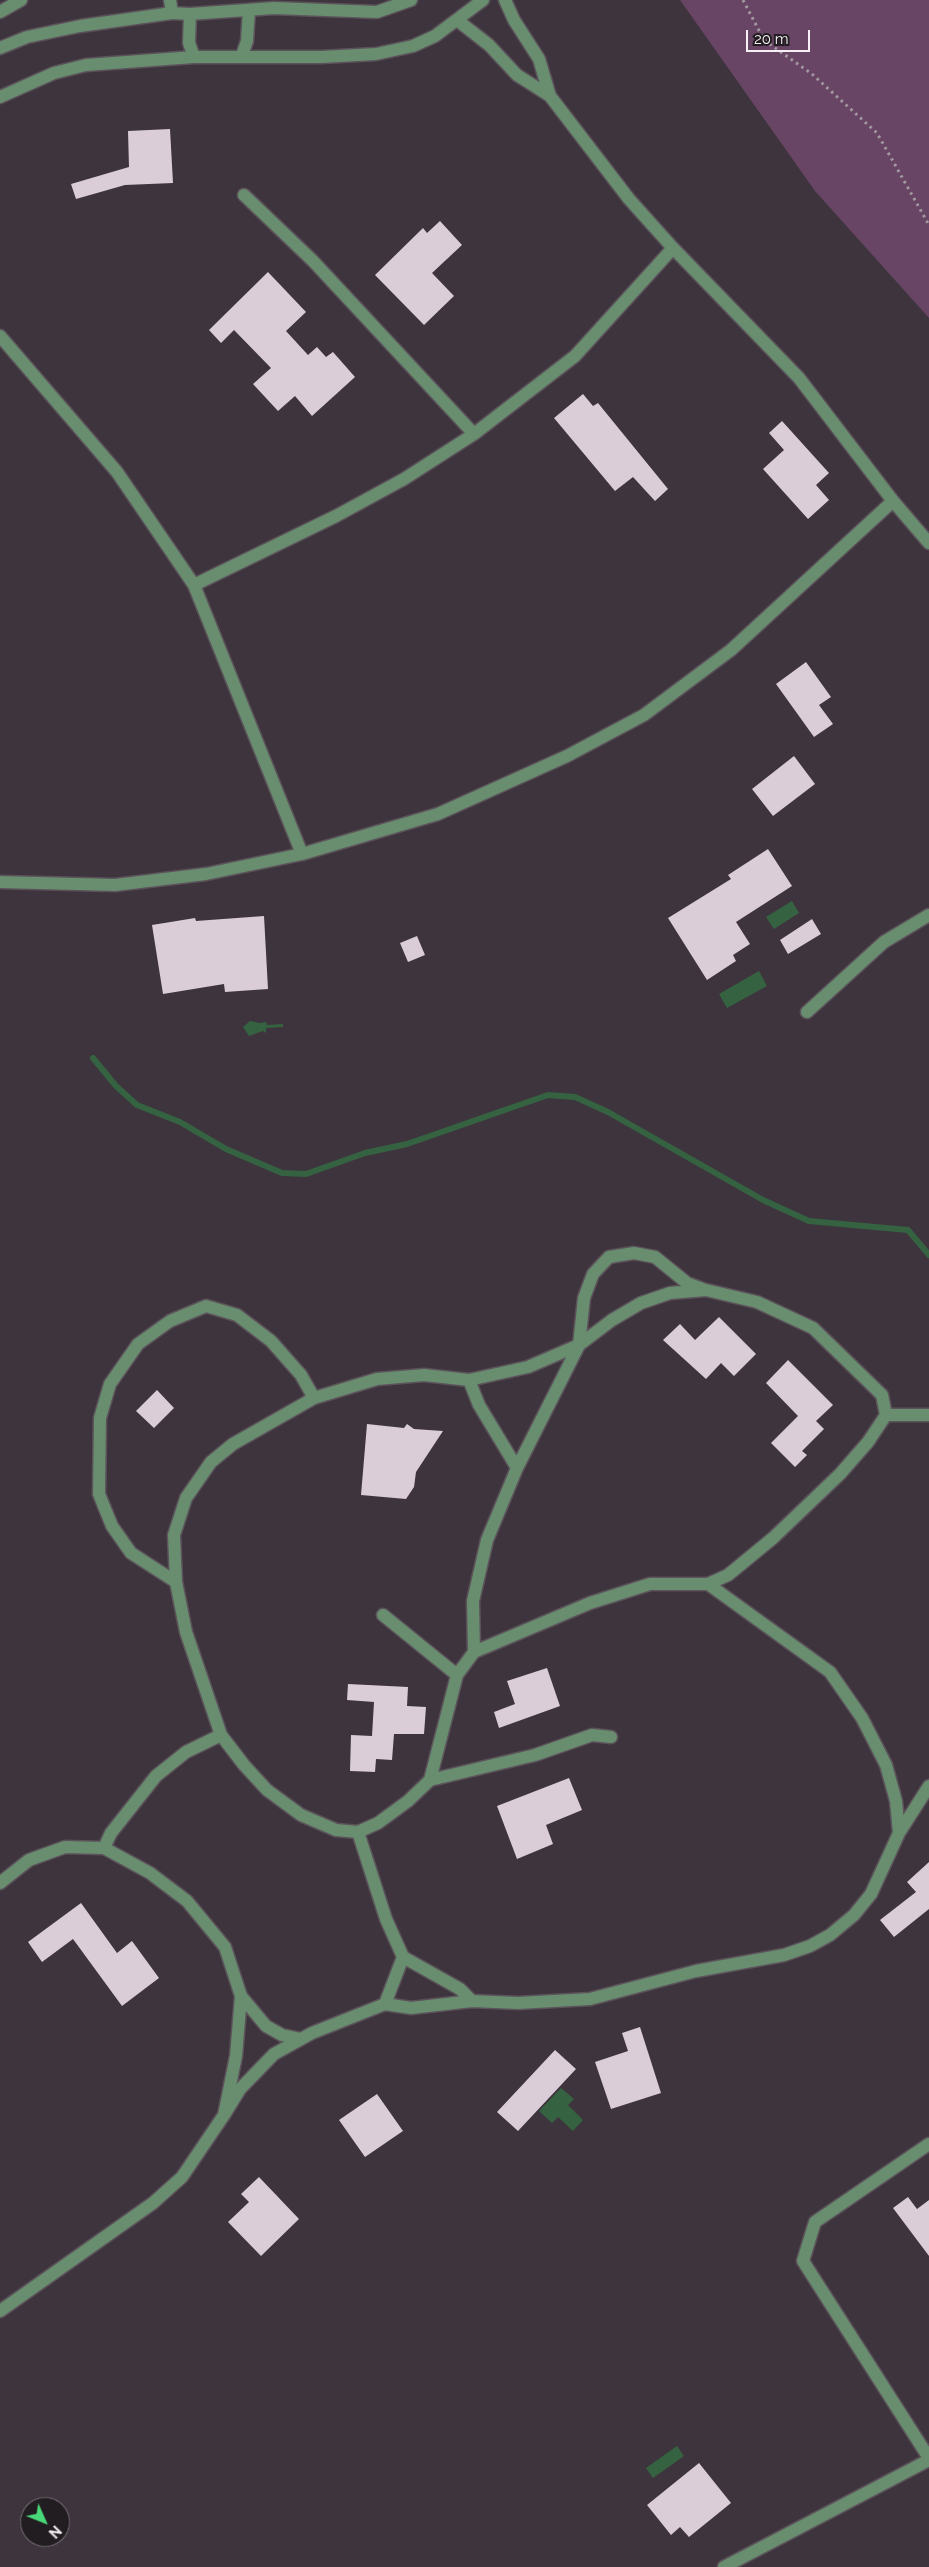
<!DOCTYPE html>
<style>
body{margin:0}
#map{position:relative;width:929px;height:2567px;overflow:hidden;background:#3e343d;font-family:Raleway,sans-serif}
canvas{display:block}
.north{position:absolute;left:20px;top:2497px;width:50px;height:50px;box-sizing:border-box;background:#221d21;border:1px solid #777176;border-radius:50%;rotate:134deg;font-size:14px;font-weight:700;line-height:20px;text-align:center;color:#f6eff5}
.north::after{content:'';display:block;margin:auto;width:18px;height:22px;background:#49d778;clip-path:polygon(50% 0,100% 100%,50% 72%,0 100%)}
.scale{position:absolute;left:746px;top:30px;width:64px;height:22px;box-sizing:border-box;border:2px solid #f6eff5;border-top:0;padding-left:6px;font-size:15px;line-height:18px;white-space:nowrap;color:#f6eff5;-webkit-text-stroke:4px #221d21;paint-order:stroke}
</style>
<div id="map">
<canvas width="929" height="2567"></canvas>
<div class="north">N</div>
<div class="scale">20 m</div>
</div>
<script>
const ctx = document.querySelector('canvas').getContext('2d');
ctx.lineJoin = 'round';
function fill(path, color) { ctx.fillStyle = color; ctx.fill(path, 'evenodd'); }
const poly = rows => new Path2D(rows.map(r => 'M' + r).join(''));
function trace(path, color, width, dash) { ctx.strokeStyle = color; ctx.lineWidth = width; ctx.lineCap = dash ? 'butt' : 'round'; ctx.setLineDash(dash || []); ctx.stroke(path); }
const green = poly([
 [680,0,929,0,929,318,815,191]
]);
const water = poly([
 [792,901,799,913,774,929,766,917],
 [759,971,767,986,727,1008,719,994],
 [250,1021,260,1023,266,1022,267,1025,283,1024,283,1027,266,1028,266,1033,263,1031,249,1036,243,1027],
 [561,2088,574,2099,568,2105,583,2120,573,2131,558,2117,552,2123,539,2111],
 [677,2446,684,2456,653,2478,646,2468]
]);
const stream = poly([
 [93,1058,116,1086,137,1105,180,1122,226,1149,282,1173,306,1174,365,1153,407,1144,548,1095,575,1097,608,1112,763,1200,809,1221,908,1230,929,1255]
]);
const building = poly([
 [170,129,173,183,125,185,76,199,71,184,129,167,128,131],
 [440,221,462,245,432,273,454,296,424,325,375,275,423,228,427,233],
 [268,272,306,312,286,331,308,355,317,347,326,357,333,352,355,377,312,416,295,396,278,411,253,384,271,368,234,330,221,343,209,330],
 [583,394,593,406,598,403,668,489,655,501,633,477,615,491,554,418],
 [782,421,829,473,816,485,829,500,808,519,763,469,784,450,769,433],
 [806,662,831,697,819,705,833,724,814,737,776,684],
 [794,756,815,784,773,816,752,789],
 [768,849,792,886,736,922,750,944,733,955,736,961,707,980,668,918,731,879,728,875],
 [264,916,268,989,225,992,224,984,163,994,152,925,195,918,196,921],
 [812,919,821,934,788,954,780,940],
 [417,936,425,955,408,962,400,943],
 [719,1317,756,1354,734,1376,721,1363,706,1379,663,1340,680,1324,695,1340],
 [788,1360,833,1405,816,1421,824,1429,802,1451,807,1455,795,1467,771,1443,798,1416,766,1383],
 [157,1390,174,1408,154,1428,136,1411],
 [367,1424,404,1428,407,1424,414,1429,443,1431,416,1472,414,1487,406,1499,361,1495],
 [547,1668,560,1706,499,1728,494,1712,515,1704,507,1681],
 [348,1684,408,1687,407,1706,426,1707,424,1734,394,1734,392,1760,376,1759,375,1772,350,1771,351,1735,372,1736,374,1702,347,1700],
 [569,1778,582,1810,546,1825,553,1844,517,1859,497,1806],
 [929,1862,929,1909,894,1937,880,1920,916,1892,907,1882],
 [81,1903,117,1953,132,1941,159,1978,122,2006,73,1939,42,1962,28,1942],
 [640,2027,661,2093,611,2109,595,2062,628,2051,622,2033],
 [555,2050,576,2069,518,2131,497,2112],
 [377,2094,403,2131,365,2157,339,2120],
 [259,2177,299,2219,261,2256,228,2222,249,2202,241,2194],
 [908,2197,917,2209,929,2200,929,2256,893,2208],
 [699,2463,731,2503,689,2537,680,2527,671,2535,647,2505]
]);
const path = poly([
 [743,0,764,40,812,74,877,133,929,225]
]);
const minor = poly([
 [170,0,172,13],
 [505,0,514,20,539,59,550,96,629,199,673,248,799,378,893,501,929,543],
 [0,12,21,0],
 [190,14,189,43,194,57],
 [457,20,489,45,517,75,550,96],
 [0,48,27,37,80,26,172,13,190,14,274,8,377,12,411,0],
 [242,55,247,41,249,10],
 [0,97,54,73,86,65,194,57,321,57,376,54,413,46,435,36,483,0],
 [244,195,313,261,474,434],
 [0,336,117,472,194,585,302,854],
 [194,585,336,516,404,479,474,434,575,356,673,248],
 [0,882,115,885,206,874,302,854,438,814,567,756,644,715,731,650,893,501],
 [807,1012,884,942,929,915],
 [469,1380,479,1405,517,1468],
 [886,1415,929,1415],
 [176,1582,131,1553,112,1526,99,1494,100,1418,110,1384,138,1344,170,1321,206,1306,237,1315,271,1341,301,1375,314,1398],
 [708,1584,728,1575,773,1538,840,1474,868,1442,886,1415,882,1395,813,1328,757,1302,706,1290,670,1293,641,1303,612,1320,579,1345,528,1367,469,1380,424,1375,377,1379,314,1398,233,1444,211,1462,186,1498,174,1535,176,1582,186,1632,221,1735,244,1765,267,1790,301,1815,336,1830,358,1832,378,1823,408,1801,430,1780,457,1675,474,1652,590,1603,650,1584,708,1584,830,1672,862,1718,886,1765,896,1801,899,1833],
 [383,1615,457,1675],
 [474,1652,473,1601,487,1540,517,1468,579,1345,584,1298,593,1274,609,1257,634,1253,655,1257,687,1283,703,1289],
 [430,1780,535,1755,592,1735,611,1737],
 [358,1832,386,1919,403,1957,385,2004],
 [104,1848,111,1833,156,1776,186,1752,221,1735],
 [0,1883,29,1860,65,1847,104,1848,150,1873,187,1901,225,1947,241,1996,236,2056,224,2115,182,2177,153,2203,0,2311],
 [403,1957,460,1989,472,2001],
 [241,1996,266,2026,282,2035,301,2039],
 [224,2115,240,2089,274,2054,312,2033,385,2004,411,2008,472,2001,518,2003,590,1999,696,1971,784,1955,810,1946,830,1935,854,1915,871,1894,899,1833,929,1786],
 [929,2144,815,2222,803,2261,929,2458],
 [724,2567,929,2460]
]);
fill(green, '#684564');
fill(water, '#356341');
trace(stream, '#356341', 6);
fill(building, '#dacdd8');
trace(minor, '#5b525a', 15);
trace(path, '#a198a0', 3, [2.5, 4]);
trace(minor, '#688d6f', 12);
</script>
